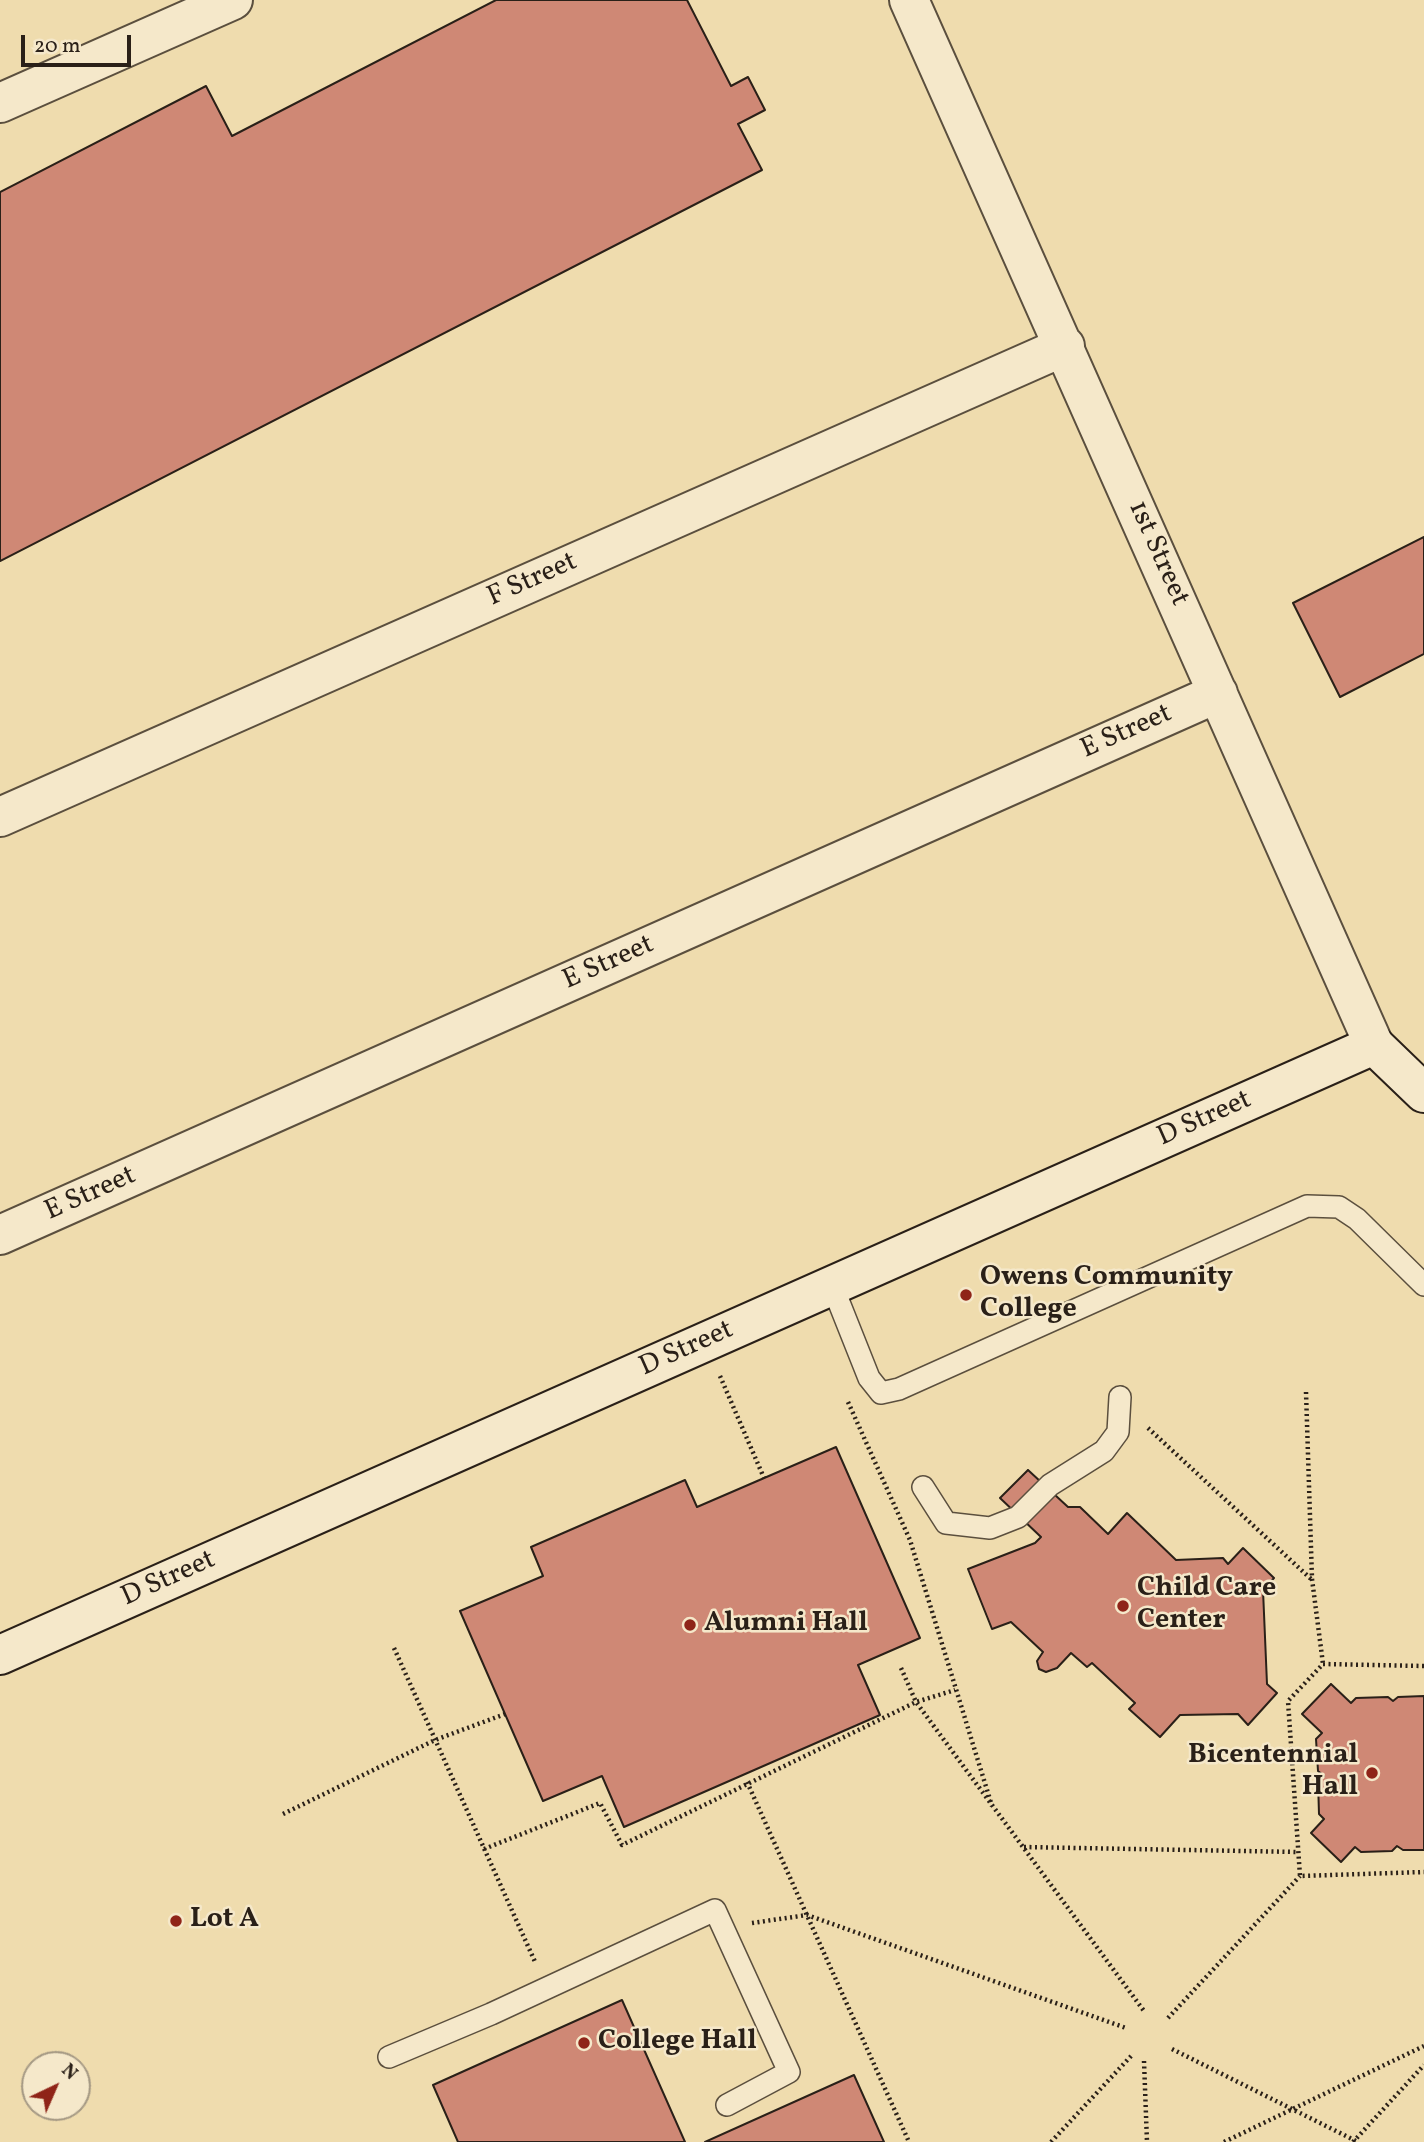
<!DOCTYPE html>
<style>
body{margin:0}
#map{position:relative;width:1424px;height:2142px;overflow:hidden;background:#efdcae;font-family:Vollkorn,serif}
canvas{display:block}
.north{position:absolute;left:21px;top:2051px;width:70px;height:70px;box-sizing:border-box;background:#f5e8ca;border:2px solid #a49883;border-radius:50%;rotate:44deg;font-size:19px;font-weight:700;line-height:28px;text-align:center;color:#2a2018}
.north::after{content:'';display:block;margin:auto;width:24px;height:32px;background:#8f2418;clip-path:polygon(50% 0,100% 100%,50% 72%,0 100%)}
.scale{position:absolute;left:21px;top:35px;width:110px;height:32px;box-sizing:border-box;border:4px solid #2a2018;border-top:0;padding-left:9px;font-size:21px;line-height:24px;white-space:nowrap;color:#2a2018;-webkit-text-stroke:5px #f5e8ca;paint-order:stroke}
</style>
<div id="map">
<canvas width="1424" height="2142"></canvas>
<div class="north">N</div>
<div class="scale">20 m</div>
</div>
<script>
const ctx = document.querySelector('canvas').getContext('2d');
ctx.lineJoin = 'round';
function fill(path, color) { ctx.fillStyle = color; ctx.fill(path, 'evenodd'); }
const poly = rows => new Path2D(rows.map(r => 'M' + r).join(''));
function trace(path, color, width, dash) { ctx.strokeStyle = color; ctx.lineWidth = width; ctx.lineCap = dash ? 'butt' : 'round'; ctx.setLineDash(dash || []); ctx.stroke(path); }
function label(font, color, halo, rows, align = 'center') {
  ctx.font = font + ' Vollkorn,serif'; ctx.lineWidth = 5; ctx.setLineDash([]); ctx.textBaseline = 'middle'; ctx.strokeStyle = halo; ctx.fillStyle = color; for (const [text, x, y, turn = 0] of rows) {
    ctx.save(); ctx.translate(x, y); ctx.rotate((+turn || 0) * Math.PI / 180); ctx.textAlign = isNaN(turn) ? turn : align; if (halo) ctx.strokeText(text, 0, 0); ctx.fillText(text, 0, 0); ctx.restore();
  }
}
const building = poly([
 [496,0,687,0,731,86,748,77,765,110,738,124,762,170,0,561,0,192,206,86,232,136,496,0],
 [1424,537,1424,654,1340,697,1293,603,1424,537],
 [836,1447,920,1638,858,1665,880,1715,624,1827,602,1776,543,1801,460,1611,543,1576,531,1547,685,1480,697,1507,836,1447],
 [1028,1470,1068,1507,1080,1507,1108,1534,1127,1513,1176,1560,1223,1558,1228,1564,1243,1548,1274,1578,1263,1590,1267,1684,1277,1693,1248,1725,1238,1714,1180,1715,1160,1737,1129,1709,1135,1703,1092,1663,1087,1667,1071,1653,1057,1668,1046,1672,1039,1669,1037,1661,1043,1652,1011,1622,992,1629,968,1569,1035,1543,1041,1537,1000,1498,1028,1470],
 [1331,1684,1351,1703,1356,1698,1388,1697,1393,1701,1398,1697,1424,1696,1424,1850,1403,1850,1397,1846,1392,1851,1361,1852,1355,1847,1341,1862,1311,1833,1324,1819,1319,1814,1318,1781,1324,1776,1318,1771,1316,1739,1322,1733,1302,1714,1331,1684],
 [622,2000,685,2142,458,2142,433,2085,622,2000],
 [854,2075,884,2142,705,2142,854,2075]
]);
const path = poly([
 [720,1376,764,1478],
 [1306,1392,1312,1579,1323,1664],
 [848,1402,910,1540,992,1806],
 [1148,1428,1311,1579],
 [394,1648,536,1964],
 [1424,1666,1323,1664,1288,1701,1300,1876,1424,1872],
 [901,1668,916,1702,1144,2011],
 [747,1782,909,2142],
 [283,1814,435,1740,505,1714],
 [1024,1847,1298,1852],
 [484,1849,600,1803,622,1845,916,1702,955,1690],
 [752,1923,807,1915,1126,2028],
 [1168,2018,1300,1876],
 [1172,2049,1358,2142],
 [1144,2061,1147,2142],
 [1051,2142,1133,2054],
 [1224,2142,1424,2046],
 [1353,2142,1424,2065]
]);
const lane = poly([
 [832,1285,869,1378,881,1393,899,1389,1307,1206,1339,1207,1357,1219,1424,1285],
 [923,1487,946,1523,990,1528,1018,1517,1050,1485,1104,1451,1118,1432,1120,1397],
 [389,2057,491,2014,715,1910,789,2072,727,2105]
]);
const street = poly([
 [909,0,1374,1045],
 [0,103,233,0],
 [0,817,1065,346],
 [0,1235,1218,693]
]);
const secondary = poly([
 [0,1655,1374,1045,1424,1093]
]);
const markers = [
 [966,1295,7,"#8f2418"],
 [1123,1606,7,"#8f2418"],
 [690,1625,7,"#8f2418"],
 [1372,1773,7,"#8f2418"],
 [176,1921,7,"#8f2418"],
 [584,2043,7,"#8f2418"]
];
const streetNames = [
 ["1st Street",1157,554,66],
 ["F Street",533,581,-24],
 ["E Street",1127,733,-24],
 ["E Street",609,964,-24],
 ["D Street",1205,1120,-24],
 ["E Street",91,1195,-24],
 ["D Street",687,1350,-24],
 ["D Street",169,1580,-24]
];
const poiNames = [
 ["Owens Community",980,1279],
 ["College",980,1311],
 ["Child Care",1137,1590],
 ["Center",1137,1622],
 ["Alumni Hall",704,1625],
 ["Bicentennial",1358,1757,"right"],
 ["Hall",1358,1789,"right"],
 ["Lot A",190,1921],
 ["College Hall",598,2043]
];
fill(building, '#cf8875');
trace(building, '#2a2018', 2);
trace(lane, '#5b4f3e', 24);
trace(street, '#5b4f3e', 42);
trace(secondary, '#2a2018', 42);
trace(path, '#2a2018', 4.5, [2, 3.5]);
trace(lane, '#f5e8ca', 21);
trace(street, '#f5e8ca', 38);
trace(secondary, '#f5e8ca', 38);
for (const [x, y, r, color] of markers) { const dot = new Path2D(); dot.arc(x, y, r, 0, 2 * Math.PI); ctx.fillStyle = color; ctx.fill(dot); trace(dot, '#f5e8ca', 2.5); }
label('28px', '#2a2018', '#f5e8ca', streetNames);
label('bold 28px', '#2a2018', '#f5e8ca', poiNames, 'left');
</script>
